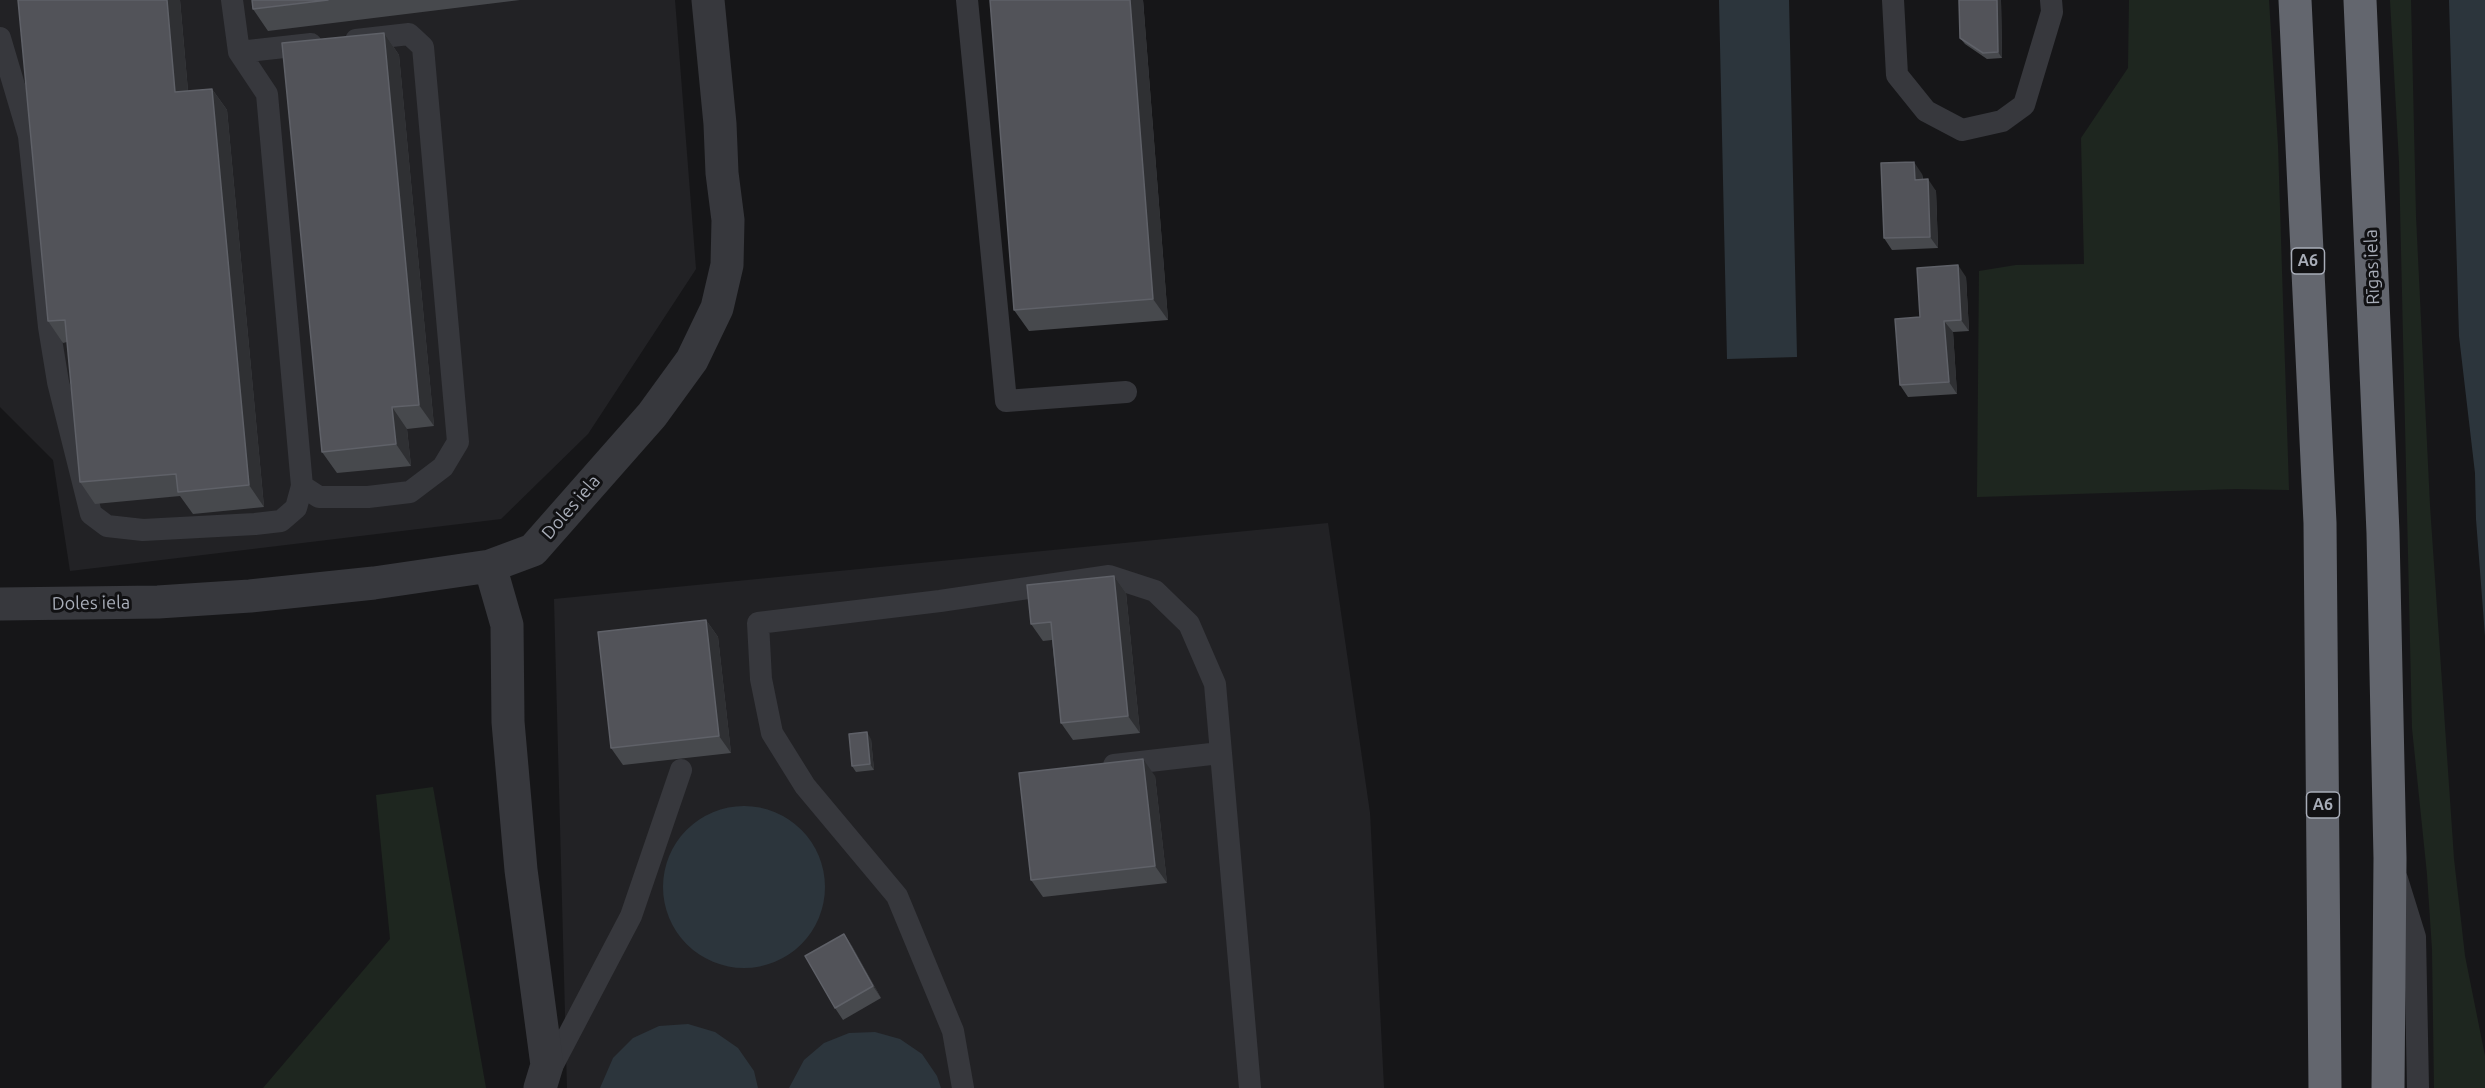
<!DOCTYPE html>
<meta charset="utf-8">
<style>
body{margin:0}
canvas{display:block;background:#161618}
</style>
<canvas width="2485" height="1088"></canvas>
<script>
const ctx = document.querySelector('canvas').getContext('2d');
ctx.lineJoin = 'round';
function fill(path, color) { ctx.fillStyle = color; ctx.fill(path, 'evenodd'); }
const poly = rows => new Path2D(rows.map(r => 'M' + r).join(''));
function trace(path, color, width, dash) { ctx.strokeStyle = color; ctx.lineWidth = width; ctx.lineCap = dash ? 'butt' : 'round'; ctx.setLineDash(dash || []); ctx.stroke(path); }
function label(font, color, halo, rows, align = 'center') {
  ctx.font = font + ' Ubuntu,sans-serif'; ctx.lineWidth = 6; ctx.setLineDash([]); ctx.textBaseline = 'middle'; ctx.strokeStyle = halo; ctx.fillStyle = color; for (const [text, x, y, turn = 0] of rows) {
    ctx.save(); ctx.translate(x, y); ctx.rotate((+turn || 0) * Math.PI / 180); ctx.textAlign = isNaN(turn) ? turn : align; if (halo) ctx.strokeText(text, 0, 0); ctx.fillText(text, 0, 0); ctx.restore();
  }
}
const built = poly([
 [0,0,675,0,696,269,588,434,501,519,70,571,53,460,0,407],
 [1328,523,1370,813,1384,1088,567,1088,554,599]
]);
const green = poly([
 [2129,0,2269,0,2278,146,2289,490,2236,489,1977,497,1979,271,2016,265,2084,264,2081,138,2128,68],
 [2390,0,2411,0,2416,217,2430,506,2454,859,2465,956,2485,1056,2485,1088,2434,1088,2432,949,2427,874,2412,728,2399,162],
 [433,787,486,1088,263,1088,390,939,376,795]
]);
const water = poly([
 [1719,0,1789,0,1797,357,1727,359],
 [2449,0,2485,0,2485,636,2476,519,2475,473,2459,336],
 '663 887a81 81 0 1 1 162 0a81 81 0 1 1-162 0Z',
 [688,1024,715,1032,738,1048,754,1071,758,1088,600,1088,613,1058,633,1038,659,1026],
 [875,1032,900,1039,922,1054,937,1076,941,1088,789,1088,804,1060,824,1043,849,1033]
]);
const lane = poly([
 [232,0,239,52,267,94,302,486,319,497,368,497,410,492,443,467,458,442,423,47,409,34,356,40],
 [967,0,1006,401,1126,392],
 [1893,0,1897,75,1926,111,1962,130,2002,121,2024,105,2052,12,2051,0],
 [0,38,29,136,49,327,58,382,91,514,107,526,143,530,255,524,281,521,296,508,302,486],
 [239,52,311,44],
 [1114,765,1220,753],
 [2397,879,2415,937,2418,1088],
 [547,1076,631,916,681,770],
 [963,1088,953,1031,897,896,805,786,772,733,761,679,758,623,940,601,1109,576,1155,591,1189,624,1215,684,1250,1088]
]);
const street = poly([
 [490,566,507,625,508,722,521,870,547,1065,540,1088],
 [0,604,158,602,250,596,374,583,490,566,533,550,652,415,692,360,717,308,727,265,728,220,722,173,720,124,708,0]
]);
const highway = poly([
 [2295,0,2320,523,2325,1088],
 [2360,0,2383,533,2390,858,2388,1088]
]);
const wall = poly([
 [180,0,188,91,212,89,227,110,264,507,193,514,180,496,95,504,80,482,67,342,63,343,48,321],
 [252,0,520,0,268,31,253,9],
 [990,0,1143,0,1168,320,1029,331,1014,310],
 [2001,0,2002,58,1987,59,1965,44,1960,38],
 [384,33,399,55,434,426,407,429,411,466,337,473,322,452],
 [1922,174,1923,179,1936,191,1938,248,1892,250,1884,238],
 [1966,277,1969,331,1953,332,1957,394,1908,397,1900,385,1920,317],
 [1114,576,1126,593,1140,733,1073,740,1061,723,1052,640,1043,641,1031,624],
 [706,620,718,637,731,753,623,765,611,748],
 [871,739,874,770,856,772,852,766],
 [1155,776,1167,883,1043,897,1031,880],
 [844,934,852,946,881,998,843,1020,835,1008]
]);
const shadedWall = poly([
 [167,0,180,0,190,114,175,92],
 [1130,0,1143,0,1168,320,1153,299],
 [1997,0,2001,0,2002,58,1998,52],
 [384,33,399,55,434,426,419,405],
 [212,89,227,110,264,507,249,485],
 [1914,162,1922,174,1924,191,1915,180],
 [1928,179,1936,191,1938,248,1930,237],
 [1958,265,1966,277,1969,331,1961,320],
 [1944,321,1953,332,1957,394,1949,382],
 [392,407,407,429,411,466,396,444],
 [1114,576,1126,593,1140,733,1128,716],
 [706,620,718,637,731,753,719,736],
 [867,732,871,739,874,770,870,764],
 [1143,759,1155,776,1167,883,1155,866],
 [844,934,852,946,881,998,873,986]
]);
const building = poly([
 [18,0,167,0,175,92,212,89,249,485,178,492,176,474,80,482,65,320,48,321,18,0],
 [252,0,328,0,253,9,252,0],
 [990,0,1130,0,1153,299,1014,310,990,0],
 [1959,0,1997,0,1998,52,1983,53,1960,38,1959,0],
 [384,33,419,405,392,407,396,444,322,452,282,43,384,33],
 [1914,162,1915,180,1928,179,1930,237,1884,238,1881,163,1914,162],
 [1958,265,1961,320,1944,321,1949,382,1900,385,1895,319,1920,317,1917,268,1958,265],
 [1114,576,1128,716,1061,723,1051,622,1031,624,1027,585,1114,576],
 [706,620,719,736,611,748,598,632,706,620],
 [867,732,870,764,852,766,849,734,867,732],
 [1143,759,1155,866,1031,880,1019,773,1143,759],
 [844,934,873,986,835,1008,805,956,844,934]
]);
const shields = [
 [2308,261,33],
 [2323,805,33]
];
const shieldNames = [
 ["A6",2308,261],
 ["A6",2323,805]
];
const streetNames = [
 ["Rīgas iela",2372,267,-92],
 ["Doles iela",571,507,-49],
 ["Doles iela",91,603,-1]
];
fill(built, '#222225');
fill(green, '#1e261f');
fill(water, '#2c353c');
trace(lane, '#37383d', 22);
trace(street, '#37383d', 33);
trace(highway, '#63666e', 33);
fill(wall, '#47494d');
fill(shadedWall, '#2f3033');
fill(building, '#525359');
trace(building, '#5f6168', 1.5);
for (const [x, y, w] of shields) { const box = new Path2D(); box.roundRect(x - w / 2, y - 13, w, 26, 4.5); ctx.fillStyle = '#111113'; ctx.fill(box); trace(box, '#a8adb8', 1.5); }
label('bold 16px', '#a8adb8', null, shieldNames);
label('18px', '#a8adb8', '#111113', streetNames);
</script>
